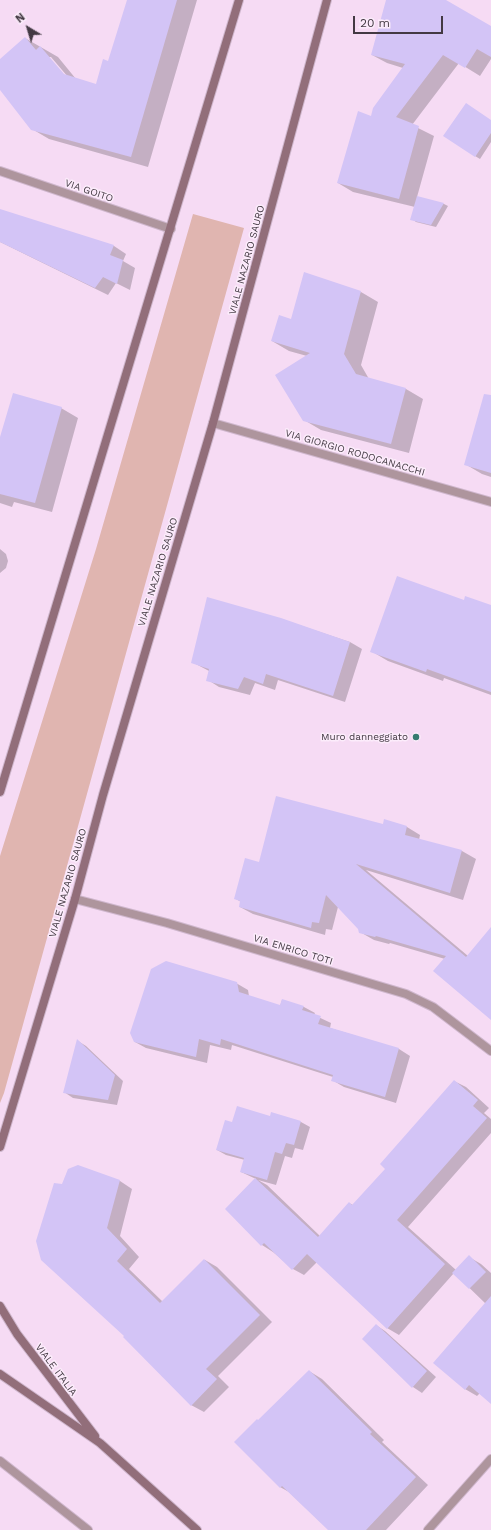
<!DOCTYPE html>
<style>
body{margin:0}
#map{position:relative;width:491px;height:1530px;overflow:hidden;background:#f6dbf4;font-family:"Work Sans",sans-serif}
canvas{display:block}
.north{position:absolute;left:8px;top:8px;width:40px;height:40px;-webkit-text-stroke:3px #fcecfb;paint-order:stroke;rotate:322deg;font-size:11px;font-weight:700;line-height:16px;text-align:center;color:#433943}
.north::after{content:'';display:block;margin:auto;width:14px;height:18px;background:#433943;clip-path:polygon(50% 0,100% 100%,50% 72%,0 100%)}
.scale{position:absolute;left:353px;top:16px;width:90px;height:18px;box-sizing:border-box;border:2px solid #433943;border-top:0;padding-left:5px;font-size:12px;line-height:14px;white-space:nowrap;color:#433943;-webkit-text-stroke:3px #fcecfb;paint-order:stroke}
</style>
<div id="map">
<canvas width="491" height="1530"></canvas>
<div class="north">N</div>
<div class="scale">20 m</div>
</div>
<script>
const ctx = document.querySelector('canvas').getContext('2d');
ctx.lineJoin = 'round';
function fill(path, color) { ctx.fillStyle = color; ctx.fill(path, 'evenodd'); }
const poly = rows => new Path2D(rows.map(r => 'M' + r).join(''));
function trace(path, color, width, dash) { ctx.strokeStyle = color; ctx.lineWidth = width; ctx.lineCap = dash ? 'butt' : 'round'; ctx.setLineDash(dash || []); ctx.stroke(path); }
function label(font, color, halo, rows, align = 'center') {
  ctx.font = font + ' "Work Sans",sans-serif'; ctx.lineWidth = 3; ctx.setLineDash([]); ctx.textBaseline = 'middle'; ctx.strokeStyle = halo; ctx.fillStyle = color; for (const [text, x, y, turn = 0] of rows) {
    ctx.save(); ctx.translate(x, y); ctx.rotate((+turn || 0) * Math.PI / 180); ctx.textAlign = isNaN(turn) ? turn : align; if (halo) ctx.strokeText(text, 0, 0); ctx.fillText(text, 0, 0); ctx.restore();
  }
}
const green = poly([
 [193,214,244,228,4,1093,0,1103,0,856,96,549]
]);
const shadow = poly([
 [128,0,197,0,148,167,49,139,32,129,0,89,0,60,25,38,58,57,76,79,97,85,109,62],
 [48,57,51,57,68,77,67,78],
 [387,0,438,0,491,27,491,59,480,76,459,63,412,125,434,136,417,197,444,204,448,206,436,227,416,222,412,219,415,207,353,192,338,183,372,117,403,68,387,63,372,55],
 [491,121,491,142,480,159,475,156],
 [0,210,114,246,126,254,123,261,135,268,130,290,116,283,108,295,0,242],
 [361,292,378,302,361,365,369,379,406,389,423,399,409,453,321,430,304,420,307,356,289,351,272,341,292,320],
 [61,408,78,418,52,512,14,502,12,507,0,503,0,440],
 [491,419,491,477,482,474,465,464],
 [0,549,6,554,8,561,6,568,0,573],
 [464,601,491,606,491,695,444,678,443,681,388,661,371,651],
 [281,619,350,642,362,649,345,702,278,680,275,690,255,683,250,695,219,687,208,680,209,671,192,662],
 [385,821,407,827,420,835,419,840,462,851,476,859,463,900,366,870,468,956,491,932,491,1019,445,959,390,943,389,944,374,940,360,932,359,928,338,907,332,930,326,929,325,935,253,914,240,907,241,902,236,899,259,863,383,826],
 [236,983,248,990,249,996,280,1006,282,1000,304,1007,315,1013,314,1015,331,1023,330,1028,399,1049,410,1056,396,1103,344,1087,332,1080,333,1077,232,1045,231,1050,210,1045,207,1063,146,1048,135,1042],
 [78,1041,86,1046,123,1081,117,1105,73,1098,64,1092],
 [454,1081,466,1087,489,1108,484,1113,491,1119,491,1133,408,1227,456,1270,469,1257,481,1264,491,1273,491,1401,480,1393,477,1396,465,1389,486,1304,454,1273,399,1335,387,1328,317,1262,304,1275,293,1269,273,1252,262,1245,256,1179,241,1172,245,1160,226,1155,217,1150,232,1124,271,1117,272,1113,301,1122,310,1127,303,1150,295,1148,292,1158,285,1156,276,1185,258,1180,267,1185,320,1236,349,1203,353,1205,387,1169],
 [78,1166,120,1181,132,1189,120,1236,139,1257,129,1269,163,1302,205,1260,217,1267,272,1322,218,1376,229,1387,204,1412,191,1405,126,1336,62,1186],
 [376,1325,385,1331,436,1377,422,1393,413,1387],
 [309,1371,322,1379,384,1440,382,1442,428,1485,386,1530,329,1530,289,1492,280,1487,259,1421]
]);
const building = poly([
 [127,0,177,0,131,157,31,130,0,90,0,59,25,37,36,50,40,46,64,74,96,84,103,59,108,61],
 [386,0,446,0,491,26,491,57,477,49,465,68,443,55,396,117,419,126,399,199,337,183,358,111,371,116,373,108,405,64,371,55],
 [466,103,491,120,491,133,475,157,443,136],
 [417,196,444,203,431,225,410,220],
 [0,209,114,245,110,255,123,260,117,284,103,277,95,288,0,242],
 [304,272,361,291,344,354,356,374,406,388,391,444,303,421,275,375,310,353,271,341,279,315,291,319],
 [13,393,62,407,35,503,0,494,0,437],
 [484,394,491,395,491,473,464,465],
 [397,576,464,600,465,596,491,605,491,692,427,669,426,672,370,652],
 [207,597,281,618,350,642,333,696,266,674,263,684,244,677,238,689,206,681,209,669,191,663],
 [276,796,383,824,384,819,407,826,405,835,462,850,450,893,356,864,466,957,491,927,491,1020,433,971,446,956,376,936,375,937,359,933,358,929,326,895,319,923,312,922,311,928,239,907,240,901,234,899,245,858,259,862],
 [166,961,237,982,239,992,280,1005,282,999,304,1006,302,1010,321,1016,318,1024,399,1048,385,1097,331,1081,333,1075,221,1039,220,1045,199,1039,196,1057,134,1042,130,1033,151,969],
 [77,1039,115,1075,108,1100,63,1093],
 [454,1080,478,1100,473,1106,487,1118,397,1220,445,1264,387,1329,307,1254,292,1270,264,1243,261,1246,225,1209,255,1178,318,1237,349,1202,352,1205,385,1169,380,1164],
 [237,1106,270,1116,271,1112,301,1121,294,1145,286,1143,282,1154,275,1152,267,1180,240,1172,244,1158,216,1150,225,1120,232,1122],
 [78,1165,120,1180,107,1228,127,1249,117,1261,160,1303,204,1259,260,1315,206,1369,217,1379,191,1406,123,1337,124,1336,41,1260,36,1241,54,1183,62,1184,68,1169],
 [469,1255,486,1272,469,1289,452,1273],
 [491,1296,491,1404,469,1385,465,1390,433,1363],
 [376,1324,427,1371,412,1388,362,1339],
 [309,1370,372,1432,370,1434,416,1477,366,1530,328,1530,282,1486,280,1488,234,1442,257,1419,258,1420]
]);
const pedestrian = poly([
 [0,1461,88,1530]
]);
const minor = poly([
 [0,171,171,229],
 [213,423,491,502],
 [75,899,167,923,406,994,433,1007,491,1051],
 [428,1530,491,1459]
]);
const secondary = poly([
 [0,792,239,0],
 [0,1147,75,899,103,795,213,423,327,0],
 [0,1306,17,1334,95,1436],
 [0,1374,100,1443,197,1530]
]);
const markers = [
 [416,737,4,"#367b70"]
];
const streetNames = [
 ["VIA GOITO",89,191,19],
 ["VIALE NAZARIO SAURO",247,260,-75],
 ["VIA GIORGIO RODOCANACCHI",355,453,16],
 ["VIALE NAZARIO SAURO",158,572,-73],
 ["VIALE NAZARIO SAURO",68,883,-74],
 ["VIA ENRICO TOTI",293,950,17],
 ["VIALE ITALIA",56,1370,53]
];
const poiNames = [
 ["Muro danneggiato",408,737]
];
fill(green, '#e0b5b0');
fill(shadow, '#0003');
fill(building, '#d3c4f6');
trace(pedestrian, '#cfb7cd', 10);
trace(minor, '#cfb7cd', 10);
trace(secondary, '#cfb7cd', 10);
trace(pedestrian, '#ae959d', 8);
trace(minor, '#ae959d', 8);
trace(secondary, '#926e7a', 8);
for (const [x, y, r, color] of markers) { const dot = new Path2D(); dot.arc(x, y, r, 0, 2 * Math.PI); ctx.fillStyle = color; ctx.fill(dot); trace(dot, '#fcecfb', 1.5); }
label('10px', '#433943', '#fcecfb', streetNames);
label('10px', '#433943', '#fcecfb', poiNames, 'right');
</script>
